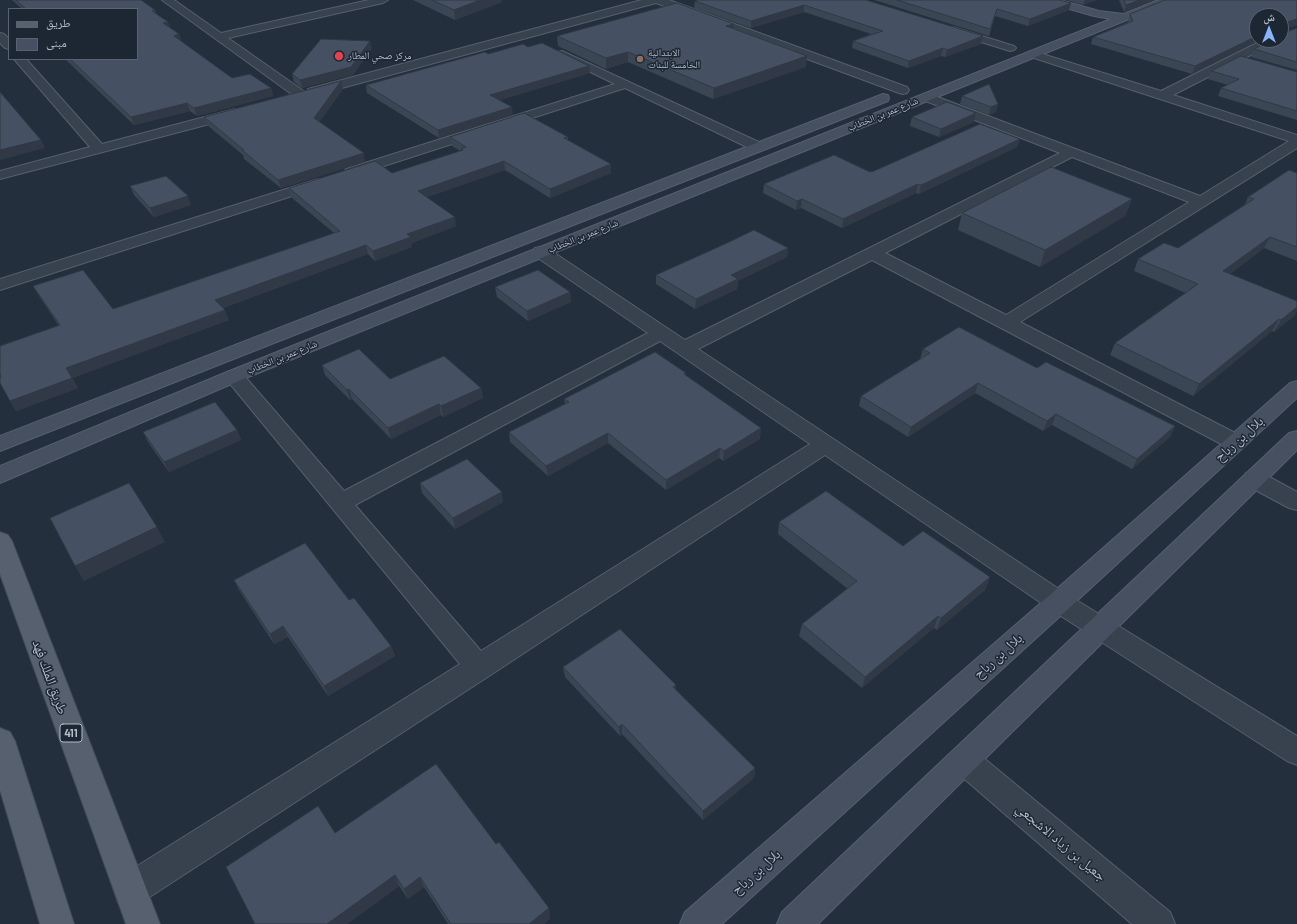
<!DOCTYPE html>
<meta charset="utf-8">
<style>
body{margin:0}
#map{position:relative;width:1297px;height:924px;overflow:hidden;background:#242f3e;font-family:Barlow,"Noto Naskh Arabic",sans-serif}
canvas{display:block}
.legend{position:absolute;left:8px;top:8px;width:130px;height:52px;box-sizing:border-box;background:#1d2633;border:1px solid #59626f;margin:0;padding:5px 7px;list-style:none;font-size:12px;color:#b4bcc9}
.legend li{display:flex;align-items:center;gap:8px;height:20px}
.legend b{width:20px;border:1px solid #59626f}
.north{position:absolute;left:1249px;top:8px;width:40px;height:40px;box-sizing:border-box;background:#1d2633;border:1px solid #59626f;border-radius:50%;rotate:0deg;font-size:11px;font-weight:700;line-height:16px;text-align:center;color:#b4bcc9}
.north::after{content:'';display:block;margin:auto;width:14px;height:18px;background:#8ab4f8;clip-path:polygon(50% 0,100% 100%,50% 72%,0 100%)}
</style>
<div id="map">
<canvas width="1297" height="924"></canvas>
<ul class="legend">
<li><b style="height:5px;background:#56606e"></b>طريق</li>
<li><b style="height:11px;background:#455162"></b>مبنى</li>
</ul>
<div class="north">ش</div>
</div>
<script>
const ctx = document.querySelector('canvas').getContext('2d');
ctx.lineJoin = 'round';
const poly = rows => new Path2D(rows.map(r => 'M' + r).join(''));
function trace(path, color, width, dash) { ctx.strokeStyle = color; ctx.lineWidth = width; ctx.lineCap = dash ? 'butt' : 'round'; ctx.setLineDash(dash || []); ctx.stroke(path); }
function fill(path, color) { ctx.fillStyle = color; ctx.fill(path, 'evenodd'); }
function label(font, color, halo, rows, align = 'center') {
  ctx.font = font + ' Barlow,"Noto Naskh Arabic",sans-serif'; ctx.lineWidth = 3; ctx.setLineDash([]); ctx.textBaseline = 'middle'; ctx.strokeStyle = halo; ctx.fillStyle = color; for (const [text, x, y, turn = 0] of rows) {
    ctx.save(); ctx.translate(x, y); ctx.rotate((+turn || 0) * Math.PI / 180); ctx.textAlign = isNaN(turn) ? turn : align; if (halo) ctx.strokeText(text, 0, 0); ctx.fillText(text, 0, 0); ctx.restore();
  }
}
const street = poly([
 [162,0,174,0,221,33,369,0,388,0,383,3,228,38,305,92,307,95,305,98,301,99,297,98,162,0],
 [642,0,669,0,907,87,909,90,907,93,903,94,899,93,656,3,316,95,312,96,308,95,306,92,308,89,642,0],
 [953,27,1014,46,1016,48,1014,50,1010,51,949,32,947,30,953,27],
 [0,33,4,34,9,39,9,49,5,48,0,43,0,33],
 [1263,40,1278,40,1276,42,1173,95,1297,135,1297,148,1020,322,1243,437,1246,442,1243,447,1235,449,1227,447,872,260,698,349,1068,595,1297,736,1297,765,1287,761,1050,609,825,455,489,676,142,902,130,906,118,902,114,890,118,878,460,664,227,380,224,376,227,372,234,370,241,372,344,491,648,333,535,256,533,252,535,248,541,247,547,248,685,340,1060,153,923,100,921,97,923,94,927,93,1200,196,1289,141,1028,56,1026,54,1028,52,1032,51,1036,52,1161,91,1263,40],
 [1072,157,1189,202,1006,315,885,253,1072,157],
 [660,341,810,444,481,651,355,505,660,341],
 [562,51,763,144,765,147,763,150,758,151,753,150,625,88,356,175,351,176,346,175,344,172,346,169,615,84,558,56,556,54,558,52,562,51],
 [14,59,26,59,102,144,235,109,240,110,242,113,240,116,0,179,0,171,90,147,14,59],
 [318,179,323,180,325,183,323,186,0,290,0,279,318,179],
 [1254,471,1262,473,1297,492,1297,510,1289,508,1246,485,1243,479,1246,473,1254,471],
 [964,746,974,750,1170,912,1175,924,1132,924,954,770,949,760,954,750,964,746]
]);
const secondary = poly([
 [1044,0,1060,0,1099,11,1124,14,1158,0,1172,0,1171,2,241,380,0,483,0,466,227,372,1111,19,1094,16,1045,2,1044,0],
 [883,94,888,95,889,98,888,101,0,451,0,436,883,94],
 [1297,381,1297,398,1068,609,722,924,680,924,685,912,1050,595,1290,383,1297,381],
 [1297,431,1297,450,818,924,777,924,782,912,1289,433,1297,431]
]);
const primary = poly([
 [0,532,8,535,12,541,160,924,126,924,0,574,0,532],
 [0,728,10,732,15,741,74,924,40,924,0,790,0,728]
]);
const wall = poly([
 [12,0,141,0,155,10,156,14,168,22,170,28,179,34,181,41,232,78,271,88,273,96,197,116,190,111,134,125,65,59,137,59,137,9,22,9],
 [413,0,502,0,502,2,455,20],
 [866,0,981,44,945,57,941,56,908,68,852,48,853,41,871,34,804,12,751,28,694,8,695,1],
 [874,0,1059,0,1069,10,1028,26,995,16,989,36],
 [1066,0,1097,0,1083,5],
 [1119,0,1154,0,1124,12],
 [1165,0,1297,0,1297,25,1284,29,1284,33,1297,28,1297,70,1251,57,1254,49,1272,40,1281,40,1281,16,1257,16,1257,40,1260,40,1192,74,1091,44,1093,37,1128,22,1128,21,1130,14],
 [734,29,806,67,713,99,628,62,606,69,558,46,557,36],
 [372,48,353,75,302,88,294,82,292,74],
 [488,54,590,73,500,100,513,115,439,138,367,93,366,85],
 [1211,71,1297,72,1297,120,1218,96,1221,88,1228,85,1208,79],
 [341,81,343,89,319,122,365,162,281,188,244,159,243,155,207,125,204,117],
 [962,96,998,104,996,112,989,115,960,104],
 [976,113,974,122,939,137,910,126,912,117],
 [450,137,568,137,568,141,611,173,550,198,505,170,427,197,456,226,412,243,412,247,375,261,368,254,223,308,229,320,72,378,78,388,16,411,10,401,1,377,59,326,39,296,33,286,113,309,334,233,291,197,289,188,392,173,460,151,452,146],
 [1020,139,1017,147,919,194,916,193,842,228,801,208,796,210,763,193,764,184,870,172],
 [1297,173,1297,261,1264,248,1230,274,1295,315,1274,332,1272,331,1193,396,1110,355,1115,343,1186,293,1134,271,1138,259,1178,248,1244,206,1248,197],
 [130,186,191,205,154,217,134,195],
 [1132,199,1125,216,1040,267,958,230,962,213],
 [725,244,788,248,787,257,738,281,737,289,695,309,656,284,656,275],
 [495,287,570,292,571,302,528,321,497,297],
 [923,349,1037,368,1175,426,1170,437,1132,469,1052,425,1043,431,975,393,908,437,859,406,861,396,920,359],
 [322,365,390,379,481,388,483,398,443,417,441,415,391,439,352,399,350,400,325,375],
 [686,373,686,376,760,439,723,461,719,458,666,490,608,443,548,476,510,442,509,432,565,404,564,399],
 [237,430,241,440,169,472,148,442,143,432],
 [420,483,503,502,455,529,422,493],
 [779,522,903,546,990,577,985,590,937,630,934,628,862,688,799,636,802,624,848,589,778,534],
 [234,580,349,600,391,646,395,656,328,696,288,637,274,644,239,590],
 [563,667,676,685,676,691,755,768,754,778,703,820,622,734,620,736,565,677],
 [335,833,496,844,549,908,550,918,544,924,448,924,424,887,408,899,399,886,347,924,255,924]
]);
const shadedWall = poly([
 [480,0,502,0,502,2,455,20,454,10],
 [1085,0,1097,0,1083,5],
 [1140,0,1154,0,1124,12,1126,5],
 [1071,3,1069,10,1028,26,1030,19],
 [804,5,804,12,751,28,751,21],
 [1297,19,1297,25,1281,30,1284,23],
 [168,22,170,29,163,23],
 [734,24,734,33,726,26],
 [179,34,181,42,174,36],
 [983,36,981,44,945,57,947,50],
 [1257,36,1257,40,1260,40,1192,74,1195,66],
 [370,41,372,48,353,75,302,88,300,80],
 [943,48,941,56,908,68,909,61],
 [628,52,628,62,606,69,606,58],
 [807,56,806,67,713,99,714,88],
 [589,66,590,73,491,103,490,95],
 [341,81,343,89,316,127,314,118],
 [271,88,273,96,197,116,194,108],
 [187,103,190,111,134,125,131,117],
 [998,104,996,112,989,115,991,107],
 [512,107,513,115,439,138,438,130],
 [976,113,974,122,939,137,941,129],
 [1020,139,1017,147,919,194,921,185],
 [41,140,45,148,0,160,0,150],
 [364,153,365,162,281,188,278,180],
 [504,161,505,170,419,200,418,191],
 [611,164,611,173,550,198,550,189],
 [918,184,916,193,842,228,843,219],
 [188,196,191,205,154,217,150,208],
 [802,199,801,208,796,210,797,201],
 [1132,199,1125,216,1040,267,1045,250],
 [455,217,456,226,412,243,412,247,375,261,373,251,407,234],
 [1270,237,1264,248,1218,283,1223,271],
 [366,245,368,254,219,309,215,300],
 [788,248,787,257,738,281,737,289,695,309,696,299,731,275],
 [570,292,571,302,528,321,527,311],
 [1297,307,1297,311,1295,315,1274,332,1281,320],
 [225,310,229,320,72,378,78,388,16,411,10,401,66,368],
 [1279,319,1272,331,1193,396,1199,384],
 [978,383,975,393,908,437,911,427],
 [481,388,483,398,443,417,441,406],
 [349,389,352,399,350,400,347,390],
 [439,404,441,415,391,439,388,428],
 [1056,414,1052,425,1043,431,1047,421],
 [1175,426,1170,437,1132,469,1137,459],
 [761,428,760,439,723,461,724,451],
 [237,430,241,440,169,472,164,462],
 [608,433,608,443,548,476,546,466],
 [720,448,719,458,666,490,666,480],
 [502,492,503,502,455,529,453,518],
 [157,527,165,542,84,581,75,566],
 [990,577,985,590,937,630,941,618],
 [938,616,934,628,862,688,865,677],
 [283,626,288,637,274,644,270,634],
 [391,646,395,656,328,696,324,686],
 [676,685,676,695,673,687],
 [622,724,622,734,620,736,619,727],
 [755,768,754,778,703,820,703,811],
 [395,875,399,886,347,924,327,924],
 [420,877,424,887,408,899,404,889],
 [549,908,550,918,544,924,529,924]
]);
const building = poly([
 [16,0,141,0,155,10,152,11,168,22,163,23,179,34,174,36,232,78,250,74,271,88,194,108,187,103,131,117,70,59,137,59,137,9,26,9,16,0],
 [432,0,480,0,454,10,432,0],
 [697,0,866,0,983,36,947,50,943,48,909,61,853,41,883,31,804,5,751,21,695,1,697,0],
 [897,0,1059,0,1071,3,1030,19,997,9,990,29,897,0],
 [1124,0,1140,0,1126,5,1124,0],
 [1165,0,1297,0,1297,19,1284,23,1284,33,1297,28,1297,62,1254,49,1272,40,1281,40,1281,35,1283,33,1281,31,1281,16,1257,16,1257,36,1195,66,1093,37,1133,21,1130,14,1165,0],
 [677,3,734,24,726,26,807,56,714,88,628,52,606,58,557,36,677,3],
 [321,39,370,41,351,67,300,80,292,74,321,39],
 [542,43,589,66,490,95,512,107,438,130,366,85,485,52,488,54,523,44,528,47,542,43],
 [1241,56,1297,72,1297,111,1221,88,1239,79,1211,71,1241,56],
 [341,81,314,118,364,153,278,180,242,150,244,150,204,117,341,81],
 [989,84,998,104,991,107,962,96,989,84],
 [0,92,41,140,0,150,0,92],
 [947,102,976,113,941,129,912,117,947,102],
 [524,113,568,137,564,138,611,164,550,189,504,161,418,191,455,217,407,234,411,237,373,251,366,245,215,300,225,310,66,368,72,378,10,401,0,383,0,377,1,377,0,374,0,346,60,325,33,286,83,270,113,309,340,231,289,188,375,161,392,173,463,150,461,149,466,147,450,137,524,113],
 [980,124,1020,139,921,185,918,184,843,219,802,199,797,201,764,184,834,155,870,172,874,171,980,124],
 [1051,167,1132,199,1045,250,962,213,1051,167],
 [1289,170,1297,173,1297,247,1270,237,1223,271,1297,301,1297,307,1281,320,1279,319,1199,384,1115,343,1198,284,1138,259,1164,243,1178,248,1254,199,1248,197,1289,170],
 [166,176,188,196,150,208,130,186,166,176],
 [754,230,788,248,731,275,738,279,696,299,656,275,725,244,754,230],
 [538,270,570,292,527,311,495,287,538,270],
 [959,327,1037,368,1046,362,1175,426,1137,459,1056,414,1047,421,978,383,911,427,861,396,930,353,923,349,959,327],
 [359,349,390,379,444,356,481,388,441,406,439,404,388,428,349,389,347,390,322,365,359,349],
 [655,352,686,373,684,374,761,428,724,451,720,448,666,480,608,433,546,466,509,432,569,402,564,399,655,352],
 [215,402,237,430,164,462,143,432,215,402],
 [467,459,502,492,453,518,420,483,467,459],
 [129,483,157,527,75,566,50,518,129,483],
 [826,491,903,546,923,531,990,577,941,618,938,616,865,677,802,624,857,581,779,522,826,491],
 [305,543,349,600,354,598,391,646,324,686,283,626,270,634,234,580,305,543],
 [620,629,676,685,673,687,755,768,703,811,622,724,619,727,563,667,620,629],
 [436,764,496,844,499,842,549,908,529,924,451,924,420,877,404,889,395,875,327,924,255,924,226,867,318,806,335,833,436,764]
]);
const markers = [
 [339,56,5,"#e0444e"],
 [640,59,4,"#8d6e63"]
];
const farPoinames = [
 ["الابتدائية",648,53],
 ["الخامسة للبنات",648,65],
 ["مركز صحي المطار",348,56]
];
const farStreetnames = [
 ["شارع عمر بن الخطاب",883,114,-22],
 ["شارع عمر بن الخطاب",583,236,-22],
 ["شارع عمر بن الخطاب",282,357,-22]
];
const shields = [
 [71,733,22]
];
const shieldNames = [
 ["411",71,733]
];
const nearStreetnames = [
 ["بلال بن رباح",1239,439,-42],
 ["بلال بن رباح",998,656,-42],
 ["طريق الملك فهد",50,677,70],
 ["جعيل بن زياد الاشجعي",1061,842,40],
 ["بلال بن رباح",756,872,-42]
];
trace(street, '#565f6c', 2);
trace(secondary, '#565f6c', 2);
trace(primary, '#414a57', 2);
fill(street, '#38414e');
fill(secondary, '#465061');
fill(primary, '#56606e');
fill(wall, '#3b4654');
fill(shadedWall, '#303945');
fill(building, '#455162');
trace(building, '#303945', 1);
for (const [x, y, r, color] of markers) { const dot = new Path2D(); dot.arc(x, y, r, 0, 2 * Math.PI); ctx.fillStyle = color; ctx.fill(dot); trace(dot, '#1d2633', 1.5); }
label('10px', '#b4bcc9', '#1d2633', farPoinames, 'left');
label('10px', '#b4bcc9', '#1d2633', farStreetnames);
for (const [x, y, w] of shields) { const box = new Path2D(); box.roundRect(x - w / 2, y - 9, w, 18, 3); ctx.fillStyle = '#1d2633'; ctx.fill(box); trace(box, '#b4bcc9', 1); }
label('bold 11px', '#b4bcc9', null, shieldNames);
label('14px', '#b4bcc9', '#1d2633', nearStreetnames);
</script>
